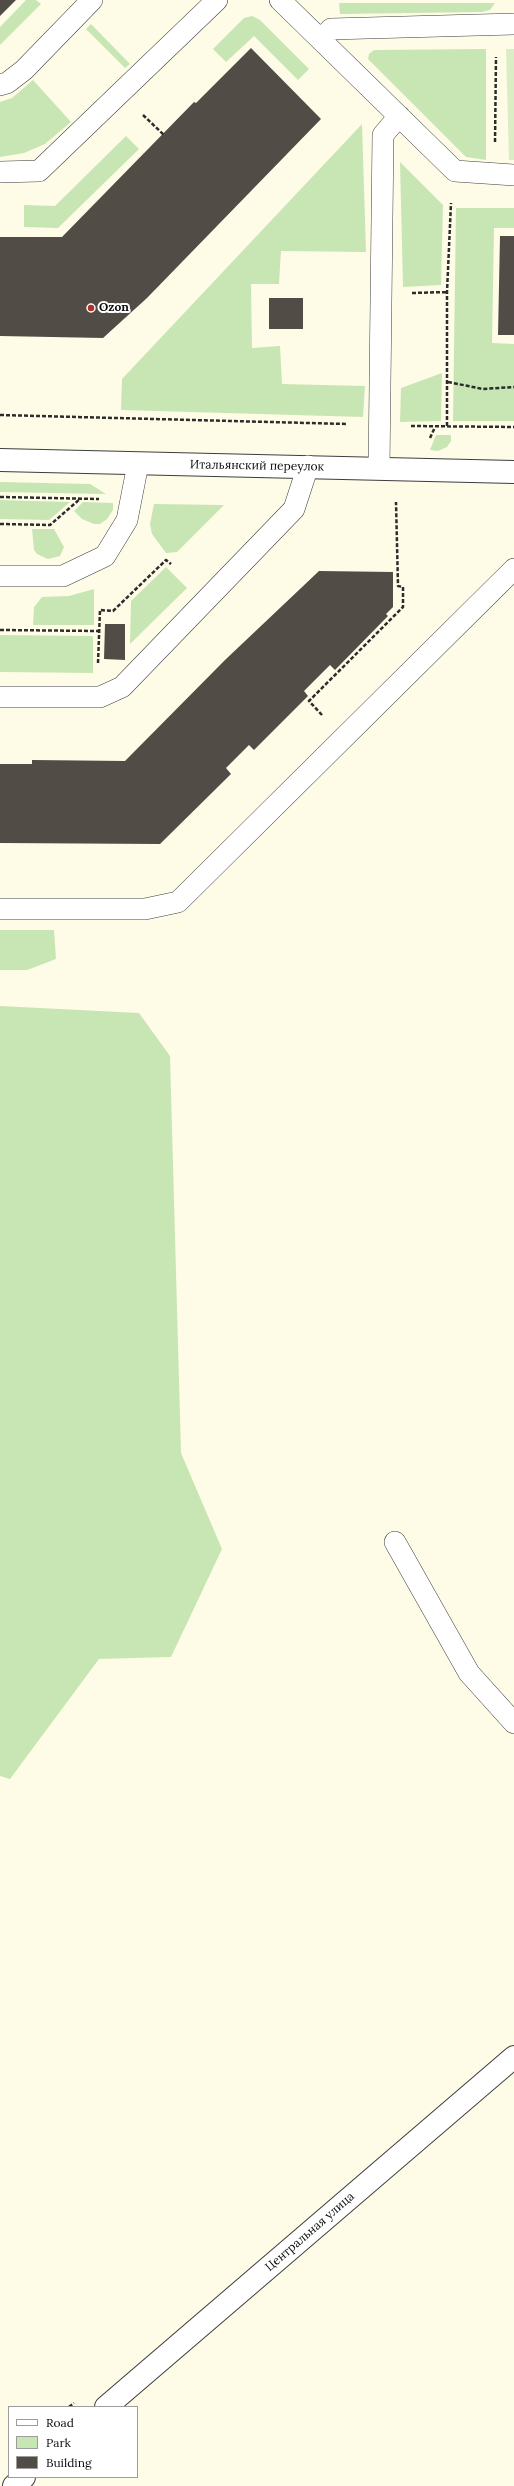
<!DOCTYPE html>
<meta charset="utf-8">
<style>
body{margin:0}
#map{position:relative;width:514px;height:2486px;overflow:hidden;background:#fefce7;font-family:Lora,serif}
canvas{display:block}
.legend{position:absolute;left:8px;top:2406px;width:130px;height:72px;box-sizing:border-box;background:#fff;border:1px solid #9d9d9d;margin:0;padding:5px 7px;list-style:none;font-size:12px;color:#0a0a0a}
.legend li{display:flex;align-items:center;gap:8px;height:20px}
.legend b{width:20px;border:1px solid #9d9d9d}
</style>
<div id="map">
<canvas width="514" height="2486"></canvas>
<ul class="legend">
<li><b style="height:5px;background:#fff"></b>Road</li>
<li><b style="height:11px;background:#c8e6b4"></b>Park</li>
<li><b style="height:11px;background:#524c47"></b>Building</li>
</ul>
</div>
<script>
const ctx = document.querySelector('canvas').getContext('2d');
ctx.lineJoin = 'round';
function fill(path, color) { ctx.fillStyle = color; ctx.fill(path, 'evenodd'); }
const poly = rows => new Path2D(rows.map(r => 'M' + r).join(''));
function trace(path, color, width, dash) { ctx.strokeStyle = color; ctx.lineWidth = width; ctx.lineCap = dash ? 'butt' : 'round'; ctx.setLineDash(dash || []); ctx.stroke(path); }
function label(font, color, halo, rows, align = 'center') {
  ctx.font = font + ' Lora,serif'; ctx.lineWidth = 4; ctx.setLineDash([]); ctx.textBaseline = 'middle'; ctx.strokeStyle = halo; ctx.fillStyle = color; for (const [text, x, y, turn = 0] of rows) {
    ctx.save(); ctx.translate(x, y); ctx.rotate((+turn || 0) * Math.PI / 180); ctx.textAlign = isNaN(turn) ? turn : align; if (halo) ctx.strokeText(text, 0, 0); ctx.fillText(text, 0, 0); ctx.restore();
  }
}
const green = poly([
 [26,0,36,0,41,4,0,45,0,27],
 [339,3,495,3,490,10,482,12,340,14],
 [252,16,260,20,309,69,298,80,254,36,226,62,213,49,244,18],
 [91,24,130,64,125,68,86,29],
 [486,49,486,160,466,157,368,59,369,54,374,50],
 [33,80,71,122,45,144,24,153,0,157,0,102,12,98],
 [362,124,366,252,281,251,279,284,251,284,252,348,280,346,282,384,365,386,363,417,121,410,122,379],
 [126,136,139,149,58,228,24,227,24,205,55,206],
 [400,162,443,205,441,285,403,287],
 [456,208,514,208,514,228,494,228,492,343,514,344,514,421,453,421],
 [442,373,441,421,400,422,401,388],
 [436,435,451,435,451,441,447,447,438,451,430,450],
 [0,482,90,484,106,494,0,492],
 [0,500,70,502,49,520,0,519],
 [83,502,113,503,113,510,107,519,100,524,94,524,82,519,74,511],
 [154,504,224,505,177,552,166,553,152,534,150,524],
 [32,529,54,529,64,547,60,556,48,559,37,554,34,550],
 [166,567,187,588,130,644,131,601],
 [94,589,94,625,33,625,34,607,42,597,69,596],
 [0,635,93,636,93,673,0,672],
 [0,930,54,930,56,959,27,970,0,970],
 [0,1006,139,1013,170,1056,181,1453,222,1549,171,1657,99,1659,10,1779,0,1776]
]);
const pitch = poly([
 [506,49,514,49,514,160,509,160]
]);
const building = poly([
 [0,0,16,0,0,16],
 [251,48,321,119,147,298,103,338,0,336,0,237,62,237,194,102,196,103],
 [500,236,514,236,514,335,498,335],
 [269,298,303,298,303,329,269,329],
 [319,571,393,572,393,607,386,614,388,616,335,670,330,665,304,691,308,696,254,750,249,745,226,768,231,774,160,844,0,843,0,764,32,764,32,760,125,761,225,660],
 [105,624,125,624,125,660,104,659]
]);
const path = poly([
 [143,115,164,135],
 [495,142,496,57],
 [412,293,447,292],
 [448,382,483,389,514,387],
 [0,415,347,424],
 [411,426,514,427],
 [447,426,447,292,451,203],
 [430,438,435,427],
 [0,497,99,499],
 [0,524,50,525,80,499],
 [0,630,99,631],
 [98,663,100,610,113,611,166,560,171,564],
 [322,715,309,701,403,607,403,587,398,586,396,502],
 [69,2407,74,2403]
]);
const service = poly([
 [280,0,455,171,514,175],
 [321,39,331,29,514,24],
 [0,85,7,83,24,70,92,0],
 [0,172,39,171,217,0],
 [379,468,383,135,399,116],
 [0,576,63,576,105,556,127,520,138,464],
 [0,697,100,697,122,687,294,509,308,466],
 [0,909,145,909,178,902,514,569],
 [395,1542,469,1673,514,1723]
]);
const minor = poly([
 [0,460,514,472]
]);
const tertiary = poly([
 [106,2407,514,2057],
 [14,2486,24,2477]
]);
const markers = [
 [91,308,4,"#b33029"]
];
const poiNames = [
 ["Ozon",99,308]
];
const streetNames = [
 ["Итальянский переулок",257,466,1],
 ["Центральная улица",310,2232,-41]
];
fill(green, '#c8e6b4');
fill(pitch, '#dbedc5');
fill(building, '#524c47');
trace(service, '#3d3d3d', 22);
trace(minor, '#3d3d3d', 24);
trace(tertiary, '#3d3d3d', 24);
trace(path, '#2c2c2c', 2.5, [4, 2]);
trace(service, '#fff', 21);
trace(minor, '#fff', 22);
trace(tertiary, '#fff', 22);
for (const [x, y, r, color] of markers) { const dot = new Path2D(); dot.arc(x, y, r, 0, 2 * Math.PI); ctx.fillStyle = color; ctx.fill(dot); trace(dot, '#fff', 1.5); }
label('bold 12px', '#0a0a0a', '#fff', poiNames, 'left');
label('12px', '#0a0a0a', '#fff', streetNames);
</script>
